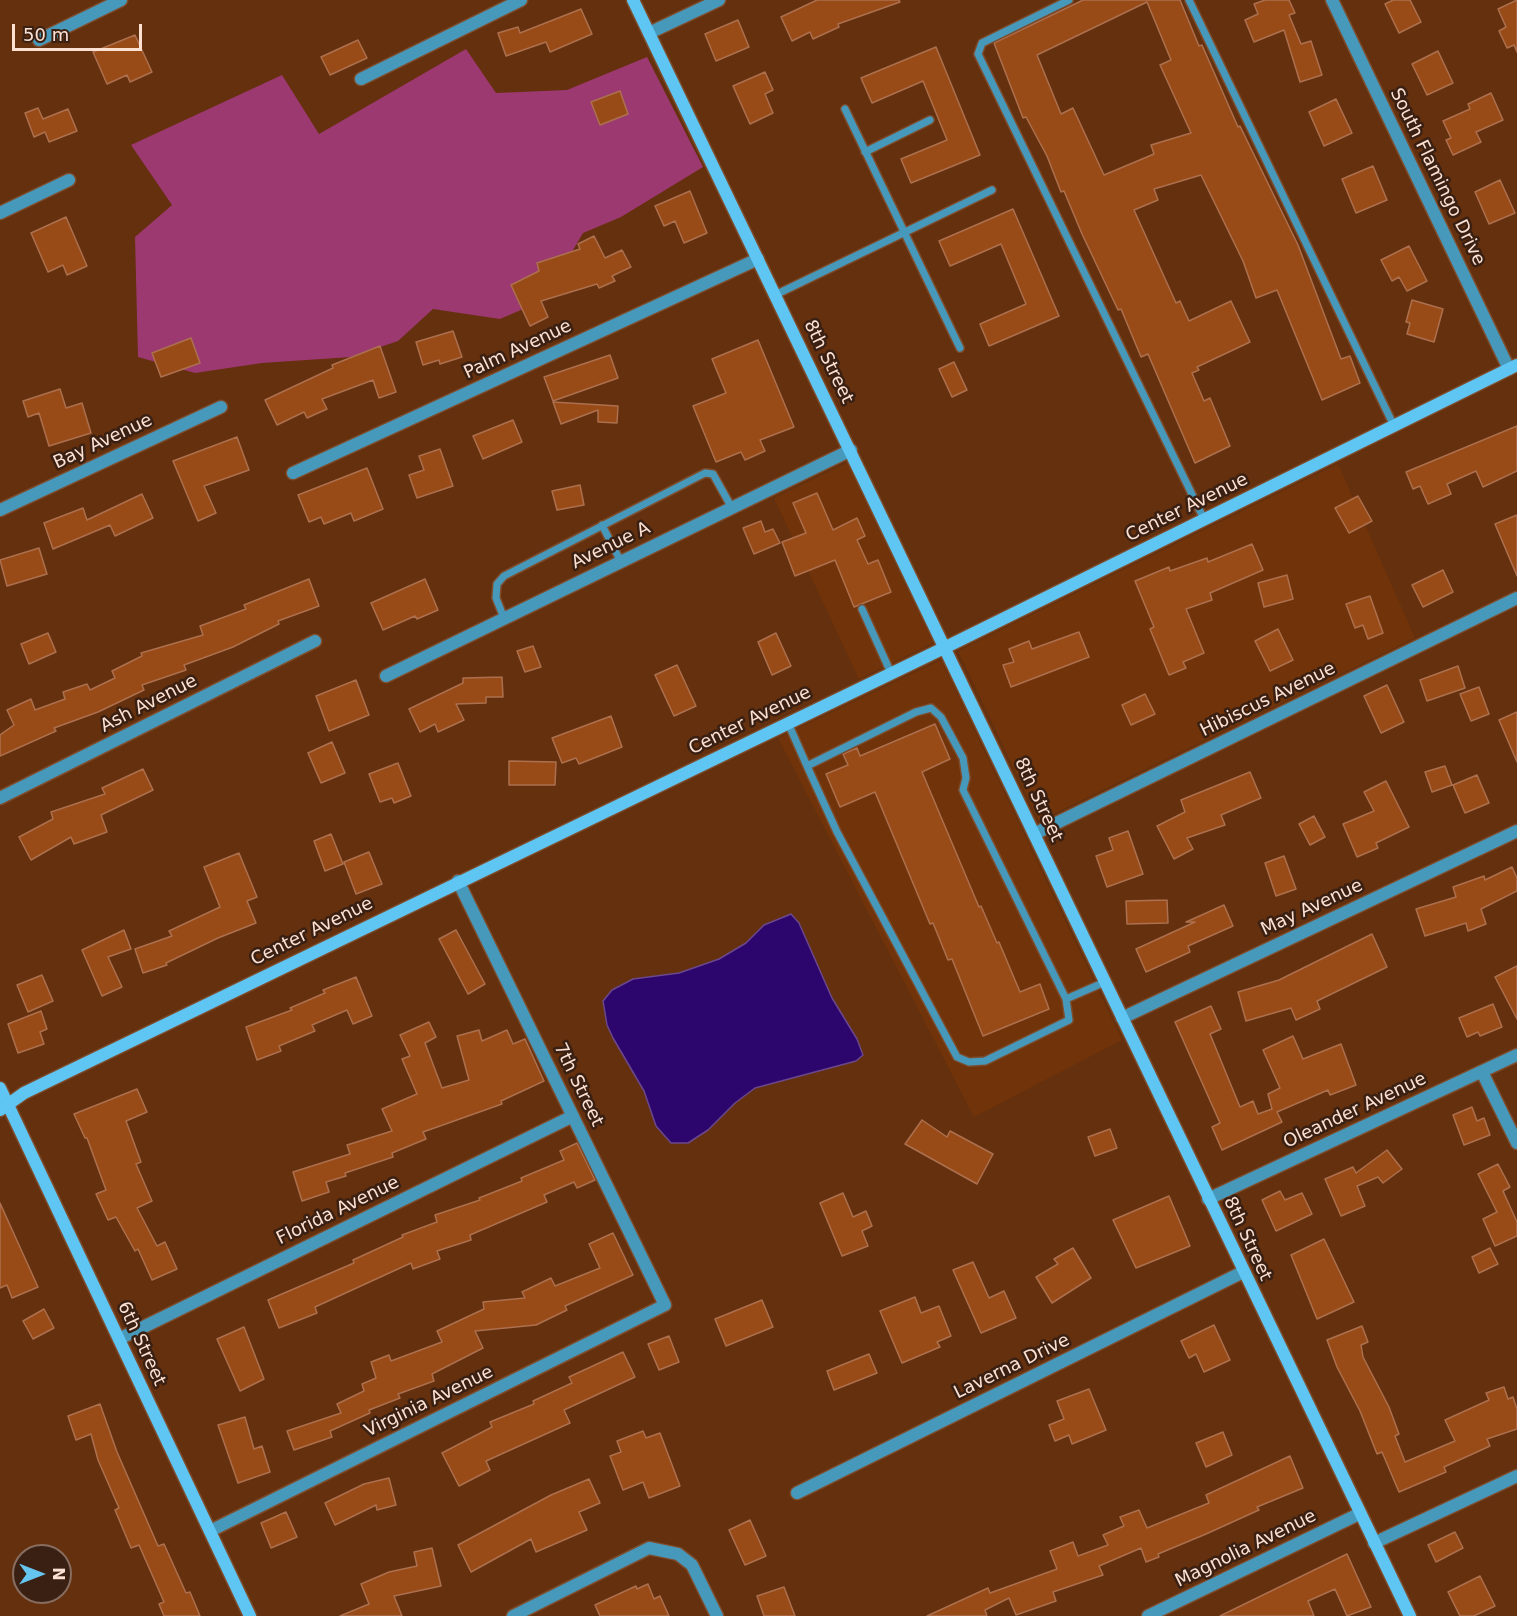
<!DOCTYPE html>
<style>
body{margin:0}
#map{position:relative;width:1517px;height:1616px;overflow:hidden;background:#65300d;font-family:"DejaVu Sans",sans-serif}
canvas{display:block}
.north{position:absolute;left:12px;top:1544px;width:60px;height:60px;box-sizing:border-box;background:#392013;border:2px solid #876d60;border-radius:50%;rotate:90deg;font-size:16px;font-weight:700;line-height:24px;text-align:center;color:#fce1d3}
.north::after{content:'';display:block;margin:auto;width:21px;height:27px;background:#65c5ef;clip-path:polygon(50% 0,100% 100%,50% 72%,0 100%)}
.scale{position:absolute;left:12px;top:24px;width:130px;height:27px;box-sizing:border-box;border:3px solid #fce1d3;border-top:0;padding-left:8px;font-size:18px;line-height:21px;white-space:nowrap;color:#fce1d3;-webkit-text-stroke:4px #392013;paint-order:stroke}
</style>
<div id="map">
<canvas width="1517" height="1616"></canvas>
<div class="north">N</div>
<div class="scale">50 m</div>
</div>
<script>
const ctx = document.querySelector('canvas').getContext('2d');
ctx.lineJoin = 'round';
function fill(path, color) { ctx.fillStyle = color; ctx.fill(path, 'evenodd'); }
const poly = rows => new Path2D(rows.map(r => 'M' + r).join(''));
function trace(path, color, width, dash) { ctx.strokeStyle = color; ctx.lineWidth = width; ctx.lineCap = dash ? 'butt' : 'round'; ctx.setLineDash(dash || []); ctx.stroke(path); }
function label(font, color, halo, rows, align = 'center') {
  ctx.font = font + ' "DejaVu Sans",sans-serif'; ctx.lineWidth = 5; ctx.setLineDash([]); ctx.textBaseline = 'middle'; ctx.strokeStyle = halo; ctx.fillStyle = color; for (const [text, x, y, turn = 0] of rows) {
    ctx.save(); ctx.translate(x, y); ctx.rotate((+turn || 0) * Math.PI / 180); ctx.textAlign = isNaN(turn) ? turn : align; if (halo) ctx.strokeText(text, 0, 0); ctx.fillText(text, 0, 0); ctx.restore();
  }
}
const built = poly([
 [847,463,933,643,859,679,774,498],
 [1338,464,1415,638,1039,821,958,651],
 [941,660,1122,1040,974,1117,778,738]
]);
const green = poly([
 [466,49,496,93,567,90,647,57,703,167,621,217,583,233,544,300,500,319,433,309,398,341,351,357,262,363,195,373,138,357,135,237,172,205,131,145,282,75,319,134]
]);
const water = poly([
 [791,914,799,923,832,998,857,1039,863,1055,856,1061,755,1088,735,1103,708,1130,688,1143,671,1143,656,1126,644,1091,613,1038,607,1025,603,1001,612,990,633,979,679,973,719,959,746,943,764,925,791,914]
]);
const building = poly([
 [817,0,899,0,900,2,838,24,839,27,813,39,810,32,792,41,781,17,817,0],
 [1083,0,1180,0,1199,46,1202,45,1238,127,1240,126,1298,245,1341,359,1350,356,1360,383,1322,400,1277,290,1256,298,1243,261,1201,175,1154,189,1158,200,1134,210,1176,303,1180,301,1189,321,1231,301,1250,342,1197,367,1199,370,1192,373,1204,401,1210,398,1230,446,1195,463,1148,354,1141,357,1121,309,1118,310,1082,234,1064,191,1061,192,1047,156,1026,117,1023,118,994,43,1083,0],
 [1147,2,1171,60,1160,65,1191,133,1151,145,1154,154,1104,175,1073,108,1061,114,1037,55,1147,2],
 [1265,0,1289,0,1295,13,1289,15,1301,44,1311,41,1322,75,1300,82,1284,30,1254,42,1245,20,1258,14,1254,4,1265,0],
 [1393,0,1410,0,1421,22,1399,33,1385,4,1393,0],
 [1517,0,1517,52,1514,45,1507,48,1499,31,1506,27,1498,9,1517,0],
 [581,9,592,34,550,52,546,42,506,56,498,33,518,27,520,33,581,9],
 [738,20,749,47,716,61,705,34,738,20],
 [135,35,152,72,130,82,127,75,107,84,93,52,135,35],
 [358,40,367,58,330,75,321,57,358,40],
 [936,47,980,155,911,183,901,159,947,140,923,81,872,103,861,78,936,47],
 [1438,51,1453,83,1427,95,1412,64,1438,51],
 [765,72,773,90,765,94,773,113,750,124,733,86,765,72],
 [620,91,628,114,600,125,591,102,620,91],
 [1491,93,1503,120,1476,132,1481,142,1453,155,1446,140,1451,138,1443,121,1470,109,1468,104,1491,93],
 [1336,99,1352,133,1324,146,1309,112,1336,99],
 [38,108,43,119,68,109,77,131,49,142,45,132,34,137,25,113,38,108],
 [1373,166,1387,200,1356,213,1342,179,1373,166],
 [1500,180,1515,213,1489,224,1475,192,1500,180],
 [690,191,707,233,684,243,675,221,664,226,655,206,690,191],
 [1013,209,1059,316,989,346,980,324,1026,304,1001,244,950,266,939,241,1013,209],
 [66,217,87,266,67,275,63,265,48,272,31,233,66,217],
 [594,236,605,258,622,250,631,267,612,276,615,281,599,288,597,284,541,301,548,317,530,326,511,285,539,271,537,263,580,249,578,244,594,236],
 [1409,246,1427,281,1407,291,1399,277,1392,281,1381,260,1409,246],
 [1412,300,1443,309,1434,342,1407,334,1410,323,1406,322,1412,300],
 [453,331,462,357,440,364,439,360,423,365,416,342,453,331],
 [191,338,200,363,161,377,152,353,191,338],
 [758,340,794,427,760,440,765,451,745,460,741,452,716,462,693,406,726,393,712,359,758,340],
 [380,346,396,392,379,398,373,380,322,399,327,409,307,418,304,412,277,425,265,400,333,368,332,365,380,346],
 [610,355,618,378,553,401,544,377,610,355],
 [954,362,967,390,952,397,939,369,954,362],
 [60,389,66,408,82,403,91,433,49,446,39,413,28,417,23,401,60,389],
 [553,402,618,406,617,423,598,422,598,410,561,424,553,402],
 [513,420,522,442,483,459,473,436,513,420],
 [1517,426,1517,471,1483,487,1476,471,1447,484,1451,494,1428,504,1420,486,1413,489,1406,472,1517,426],
 [237,437,249,470,204,486,216,513,198,521,173,461,237,437],
 [440,449,453,486,417,498,409,475,424,470,419,456,440,449],
 [367,468,383,509,354,521,351,513,324,524,321,517,309,522,298,495,367,468],
 [580,485,584,505,557,510,552,491,580,485],
 [817,493,833,530,857,518,865,536,857,540,868,564,878,560,891,592,854,607,835,560,795,576,782,542,806,533,793,503,817,493],
 [142,494,153,518,115,536,110,525,53,549,44,523,83,508,87,520,142,494],
 [1358,496,1372,521,1349,533,1335,508,1358,496],
 [1517,515,1517,576,1495,524,1517,515],
 [761,521,765,532,773,529,780,543,754,554,743,528,761,521],
 [1252,544,1263,570,1210,593,1212,600,1186,609,1204,653,1183,662,1186,668,1169,675,1150,629,1154,627,1135,581,1169,567,1170,571,1207,558,1208,562,1252,544],
 [39,548,47,574,7,586,0,560,39,548],
 [1443,570,1453,592,1423,607,1412,585,1443,570],
 [1287,575,1293,599,1264,607,1258,583,1287,575],
 [309,579,319,606,278,621,279,624,233,647,184,665,186,670,142,685,144,690,98,712,54,728,56,731,0,756,0,735,14,725,7,710,31,699,35,710,65,699,63,692,87,684,90,690,115,678,112,671,142,656,141,653,203,635,200,626,246,609,244,605,309,579],
 [425,579,438,610,417,619,415,616,383,630,371,603,425,579],
 [1370,596,1383,633,1368,639,1363,625,1355,628,1346,604,1370,596],
 [1278,629,1293,660,1270,671,1255,641,1278,629],
 [1079,632,1089,657,1011,687,1003,665,1014,662,1009,649,1029,641,1032,649,1079,632],
 [48,633,56,652,29,664,21,644,48,633],
 [776,633,791,666,772,675,758,642,776,633],
 [533,646,541,667,525,672,517,651,533,646],
 [677,665,696,706,674,716,655,675,677,665],
 [1458,666,1465,688,1427,701,1420,680,1458,666],
 [502,677,503,697,486,697,486,703,456,704,464,720,438,732,435,724,420,732,409,709,463,683,463,678,502,677],
 [356,680,369,715,329,731,316,696,356,680],
 [1387,685,1404,722,1381,733,1364,696,1387,685],
 [1479,687,1489,714,1471,721,1460,694,1479,687],
 [1145,694,1155,714,1131,725,1122,705,1145,694],
 [1517,712,1517,762,1499,720,1517,712],
 [611,716,622,747,579,764,576,758,562,763,552,738,611,716],
 [935,724,950,759,922,772,979,907,981,906,997,943,999,942,1020,992,1040,984,1049,1009,983,1036,952,959,948,960,933,923,930,924,875,792,840,807,826,774,848,765,843,754,857,748,860,756,935,724],
 [332,742,345,773,321,783,308,753,332,742],
 [509,761,556,762,555,785,509,785,509,761],
 [398,763,411,796,394,803,392,798,380,802,369,774,398,763],
 [1445,766,1452,785,1432,792,1425,772,1445,766],
 [143,769,153,790,101,815,107,832,74,844,71,837,31,860,19,837,53,819,51,812,105,794,102,788,143,769],
 [1250,772,1261,798,1221,815,1225,825,1187,838,1193,849,1174,859,1157,826,1185,812,1181,800,1250,772],
 [1477,775,1489,803,1465,813,1453,785,1477,775],
 [1386,781,1409,827,1376,843,1378,848,1357,857,1343,824,1374,811,1364,792,1386,781],
 [1314,816,1325,837,1310,845,1299,824,1314,816],
 [1128,831,1143,874,1107,887,1096,856,1113,850,1109,838,1128,831],
 [331,834,343,864,325,871,314,841,331,834],
 [369,852,382,884,356,894,344,862,369,852],
 [239,853,257,897,247,901,256,923,218,938,166,963,167,965,143,973,135,949,172,936,169,931,220,907,204,867,239,853],
 [1284,856,1296,889,1276,896,1265,863,1284,856],
 [1512,867,1517,878,1517,891,1481,909,1486,924,1468,931,1466,923,1425,936,1416,909,1456,897,1453,887,1484,876,1485,880,1512,867],
 [1167,900,1168,923,1127,924,1126,901,1167,900],
 [1224,905,1233,926,1188,946,1190,952,1146,972,1136,949,1195,922,1186,922,1224,905],
 [124,930,131,949,108,957,122,987,102,996,82,950,124,930],
 [456,930,485,984,468,994,439,939,456,930],
 [1372,934,1387,967,1317,1001,1320,1009,1296,1020,1291,1008,1246,1021,1238,992,1279,980,1372,934],
 [1517,966,1517,1019,1495,977,1517,966],
 [42,975,53,1001,28,1012,17,985,42,975],
 [356,977,372,1016,353,1024,347,1010,312,1025,315,1031,279,1046,281,1051,257,1060,246,1027,292,1010,290,1008,325,993,323,990,356,977],
 [1493,1004,1502,1027,1480,1036,1478,1032,1467,1037,1459,1018,1493,1004],
 [1211,1006,1221,1029,1210,1034,1240,1107,1253,1101,1258,1114,1272,1109,1268,1094,1280,1088,1263,1050,1293,1036,1303,1059,1341,1044,1356,1085,1330,1095,1328,1090,1277,1112,1282,1122,1222,1150,1212,1127,1220,1123,1175,1022,1211,1006],
 [41,1011,47,1029,40,1032,44,1044,18,1053,8,1024,41,1011],
 [429,1022,436,1037,425,1043,442,1088,469,1080,457,1036,479,1030,482,1041,507,1030,513,1044,525,1039,544,1081,501,1101,502,1104,423,1132,426,1139,392,1153,393,1157,345,1173,346,1176,326,1182,329,1192,302,1201,293,1172,350,1154,347,1145,392,1131,382,1109,417,1094,402,1059,410,1056,400,1035,429,1022],
 [137,1089,147,1112,126,1121,141,1162,136,1164,152,1201,137,1208,157,1246,165,1242,177,1269,152,1280,138,1249,135,1251,116,1217,108,1220,96,1194,106,1190,87,1138,85,1138,74,1114,137,1089],
 [1472,1107,1477,1121,1484,1118,1490,1135,1464,1145,1453,1115,1472,1107],
 [922,1120,947,1137,950,1131,993,1154,977,1184,905,1144,922,1120],
 [1110,1129,1117,1148,1095,1156,1088,1137,1110,1129],
 [577,1143,595,1180,577,1188,574,1182,544,1195,547,1202,470,1235,471,1240,437,1251,440,1259,413,1269,411,1263,315,1307,317,1313,279,1328,268,1300,354,1263,353,1260,403,1237,402,1235,437,1222,435,1215,480,1200,479,1198,522,1181,521,1178,564,1160,560,1151,577,1143],
 [1387,1150,1402,1169,1383,1183,1378,1177,1357,1186,1365,1206,1341,1216,1325,1179,1353,1167,1356,1173,1387,1150],
 [1498,1164,1510,1187,1503,1191,1517,1222,1517,1236,1495,1246,1483,1219,1497,1212,1478,1174,1498,1164],
 [1280,1191,1285,1200,1302,1193,1312,1214,1276,1231,1262,1200,1280,1191],
 [843,1193,853,1217,866,1211,872,1226,862,1231,868,1246,842,1256,820,1203,843,1193],
 [1169,1196,1190,1246,1136,1268,1113,1220,1169,1196],
 [0,1203,38,1287,12,1298,7,1285,0,1288,0,1203],
 [613,1233,633,1275,565,1306,567,1310,536,1325,475,1331,483,1348,432,1374,434,1381,398,1394,400,1398,369,1410,370,1413,330,1431,332,1437,294,1450,287,1431,341,1413,337,1404,364,1391,362,1384,376,1378,371,1362,389,1355,391,1361,442,1342,437,1331,484,1309,483,1302,525,1298,522,1292,551,1278,555,1286,600,1268,589,1244,613,1233],
 [1324,1239,1354,1302,1317,1319,1291,1255,1324,1239],
 [1073,1248,1091,1278,1052,1303,1036,1277,1058,1264,1054,1259,1073,1248],
 [1490,1248,1498,1264,1479,1273,1472,1257,1490,1248],
 [973,1262,989,1298,1004,1291,1016,1318,981,1333,953,1270,973,1262],
 [915,1297,921,1313,939,1306,951,1336,937,1342,940,1347,902,1363,880,1311,915,1297],
 [762,1300,773,1327,726,1346,715,1319,762,1300],
 [44,1309,54,1328,33,1339,23,1321,44,1309],
 [1214,1325,1230,1360,1204,1372,1196,1354,1189,1358,1181,1341,1214,1325],
 [1362,1326,1368,1342,1361,1345,1363,1357,1389,1407,1399,1434,1395,1436,1405,1462,1455,1441,1445,1420,1489,1400,1486,1393,1504,1387,1508,1399,1513,1397,1517,1409,1517,1429,1487,1439,1490,1446,1444,1467,1446,1472,1399,1492,1382,1452,1377,1454,1360,1411,1337,1367,1327,1340,1362,1326],
 [244,1327,264,1379,240,1391,217,1339,244,1327],
 [669,1336,679,1362,659,1370,648,1344,669,1336],
 [623,1352,635,1377,564,1410,570,1423,486,1461,490,1470,459,1486,442,1453,492,1427,490,1422,534,1404,533,1401,572,1383,569,1377,623,1352],
 [869,1354,877,1373,834,1390,827,1371,869,1354],
 [1089,1389,1106,1430,1072,1444,1069,1435,1055,1441,1049,1425,1064,1419,1057,1401,1089,1389],
 [100,1404,117,1452,158,1546,164,1544,186,1593,190,1592,200,1616,164,1616,159,1604,164,1602,139,1545,131,1548,115,1510,119,1508,98,1460,91,1434,76,1440,68,1416,100,1404],
 [245,1417,254,1449,262,1446,270,1472,238,1483,218,1425,245,1417],
 [643,1431,646,1438,660,1433,680,1486,649,1498,643,1482,623,1490,610,1456,621,1452,617,1441,643,1431],
 [1223,1432,1232,1455,1206,1467,1196,1443,1223,1432],
 [1290,1456,1303,1488,1257,1507,1259,1510,1206,1534,1158,1554,1159,1557,1146,1562,1141,1548,1099,1566,1103,1575,1053,1592,1056,1601,1016,1615,1009,1598,985,1610,987,1616,927,1616,988,1588,990,1593,1057,1569,1050,1551,1073,1542,1078,1556,1108,1545,1103,1535,1124,1526,1120,1517,1139,1510,1147,1528,1209,1503,1206,1495,1290,1456],
 [389,1478,396,1505,377,1510,376,1505,335,1525,325,1503,364,1484,389,1478],
 [589,1479,600,1503,579,1512,587,1530,536,1552,531,1539,471,1572,458,1545,551,1495,589,1479],
 [286,1512,297,1537,271,1548,261,1523,286,1512],
 [750,1520,766,1556,745,1565,729,1530,750,1520],
 [1455,1532,1463,1548,1436,1562,1428,1545,1455,1532],
 [432,1548,441,1586,394,1596,402,1616,340,1616,369,1604,361,1584,389,1572,417,1566,414,1552,432,1548],
 [1347,1554,1371,1607,1347,1616,1335,1589,1308,1601,1314,1616,1220,1616,1347,1554],
 [1480,1576,1495,1606,1474,1616,1460,1616,1448,1592,1480,1576],
 [648,1584,654,1599,660,1596,669,1616,600,1616,595,1605,636,1586,637,1589,648,1584],
 [784,1587,795,1616,764,1616,757,1596,784,1587]
]);
const lane = poly([
 [1069,0,982,43,978,54,1204,519],
 [1189,0,1394,426],
 [845,109,960,348],
 [865,152,930,120],
 [775,295,992,190],
 [602,525,621,562],
 [862,609,891,673],
 [504,618,496,598,497,584,504,576,705,473,713,474,732,508],
 [788,723,807,766,837,832,957,1057,969,1062,985,1061,1069,1020,1066,999,963,790,966,778,963,758,941,717,931,708,916,712,807,766],
 [1066,999,1105,982]
]);
const street = poly([
 [1332,0,1509,369],
 [649,33,719,0],
 [39,40,121,0],
 [361,79,521,0],
 [0,213,69,180],
 [293,473,758,259],
 [0,510,221,407],
 [386,676,851,450],
 [0,798,315,641],
 [1034,834,1517,598],
 [1122,1018,1517,831],
 [1482,1072,1517,1143],
 [1208,1199,1517,1055],
 [119,1339,573,1116],
 [797,1493,1243,1272],
 [210,1531,665,1305,458,881],
 [1374,1543,1517,1476],
 [513,1616,649,1548,678,1554,692,1565,717,1616],
 [1148,1616,1359,1514]
]);
const secondary = poly([
 [633,0,1410,1616],
 [0,1088,250,1616],
 [0,1110,24,1093,946,647,1517,365]
]);
const streetNames = [
 ["South Flamingo Drive",1437,177,64],
 ["Palm Avenue",518,350,-25],
 ["8th Street",828,362,64],
 ["Bay Avenue",103,442,-25],
 ["Center Avenue",1187,508,-26],
 ["Avenue A",611,546,-26],
 ["Hibiscus Avenue",1268,700,-26],
 ["Ash Avenue",149,704,-27],
 ["Center Avenue",750,721,-26],
 ["8th Street",1038,800,65],
 ["May Avenue",1312,908,-25],
 ["Center Avenue",312,932,-26],
 ["7th Street",578,1085,64],
 ["Oleander Avenue",1355,1111,-25],
 ["Florida Avenue",338,1211,-26],
 ["8th Street",1247,1239,65],
 ["6th Street",141,1344,65],
 ["Laverna Drive",1012,1367,-26],
 ["Virginia Avenue",429,1402,-26],
 ["Magnolia Avenue",1246,1549,-26]
];
fill(built, '#71340a');
fill(green, '#9c3970');
fill(water, '#2d066d');
trace(water, '#6b488c', 1.5);
fill(building, '#994b17');
trace(building, '#ac704f', 1.5);
trace(lane, '#7d4c2d', 10);
trace(street, '#7d4c2d', 15);
trace(secondary, '#7d4c2d', 15);
trace(lane, '#4799bc', 7);
trace(street, '#4799bc', 12);
trace(secondary, '#5fc6f4', 12);
label('18px', '#fce1d3', '#392013', streetNames);
</script>
